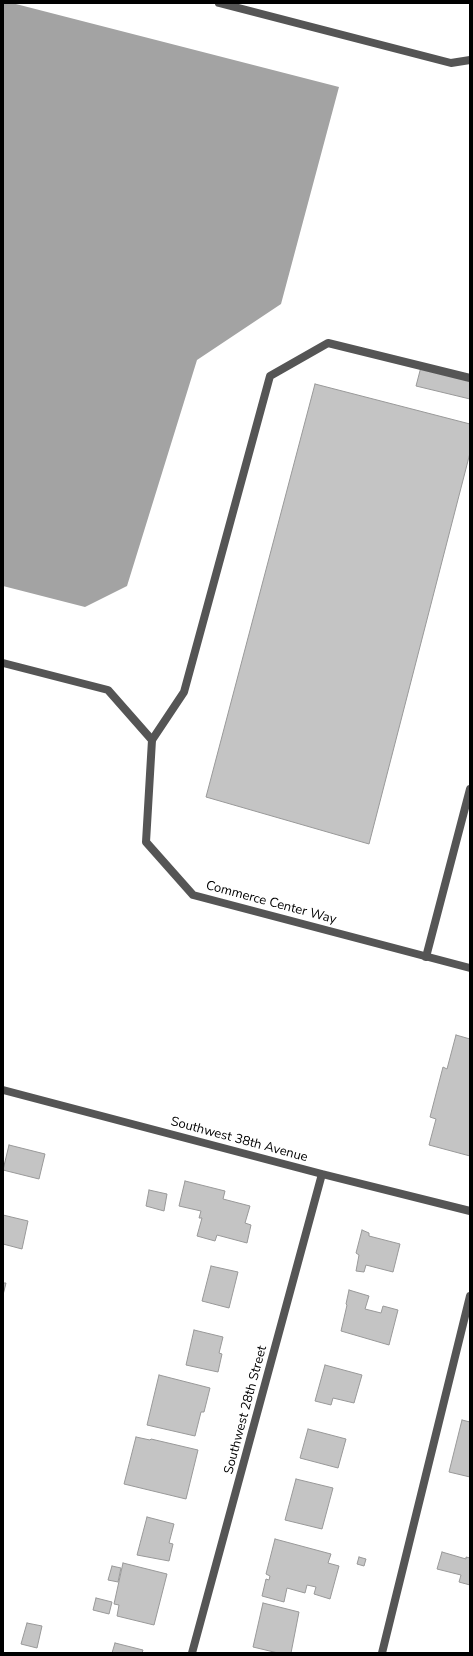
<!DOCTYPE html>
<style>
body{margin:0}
#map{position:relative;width:473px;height:1656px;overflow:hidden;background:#fff;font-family:"Nunito Sans",sans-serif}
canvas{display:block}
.frame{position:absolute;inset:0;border:4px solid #000;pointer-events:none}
</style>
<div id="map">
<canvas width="473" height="1656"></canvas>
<div class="frame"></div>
</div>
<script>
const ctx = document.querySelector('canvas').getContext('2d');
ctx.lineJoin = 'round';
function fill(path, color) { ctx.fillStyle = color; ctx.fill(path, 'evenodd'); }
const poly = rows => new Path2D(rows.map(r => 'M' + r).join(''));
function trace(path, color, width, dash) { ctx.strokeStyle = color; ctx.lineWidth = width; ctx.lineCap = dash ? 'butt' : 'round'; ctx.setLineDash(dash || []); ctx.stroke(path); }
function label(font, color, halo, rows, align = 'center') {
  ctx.font = font + ' "Nunito Sans",sans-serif'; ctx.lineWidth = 4; ctx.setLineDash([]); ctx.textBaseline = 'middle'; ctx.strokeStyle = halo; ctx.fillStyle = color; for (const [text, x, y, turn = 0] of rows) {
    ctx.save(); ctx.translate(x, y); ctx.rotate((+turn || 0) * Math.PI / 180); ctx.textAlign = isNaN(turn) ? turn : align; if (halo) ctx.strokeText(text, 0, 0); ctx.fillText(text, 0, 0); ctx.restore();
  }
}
const water = poly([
 [3,3,12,3,339,87,281,304,197,360,127,586,85,607,3,586]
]);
const building = poly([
 [421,367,470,379,470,399,416,386,421,367],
 [315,384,470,424,470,453,369,844,206,797,315,384],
 [456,1035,470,1039,470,1156,429,1145,436,1119,430,1117,443,1067,447,1069,456,1035],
 [9,1145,45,1154,39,1179,3,1170,9,1145],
 [185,1181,225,1191,223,1199,250,1206,245,1223,251,1225,247,1243,217,1235,215,1241,197,1236,202,1218,199,1218,201,1211,179,1206,185,1181],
 [149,1190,167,1194,164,1211,146,1206,149,1190],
 [3,1215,28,1221,22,1249,3,1244,3,1215],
 [362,1230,369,1233,369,1236,400,1244,393,1272,366,1265,364,1272,356,1271,359,1255,356,1253,362,1230],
 [211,1266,238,1272,229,1308,202,1301,211,1266],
 [3,1283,6,1283,3,1295,3,1283],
 [349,1290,369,1296,365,1309,381,1313,383,1306,398,1310,389,1345,341,1331,347,1305,346,1304,349,1290],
 [194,1330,223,1337,219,1353,222,1354,218,1372,186,1365,194,1330],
 [325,1365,362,1375,354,1403,333,1398,331,1405,315,1401,325,1365],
 [159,1375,210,1388,204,1412,201,1412,195,1436,147,1425,159,1375],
 [462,1420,470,1422,470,1477,449,1472,462,1420],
 [308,1429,346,1439,338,1468,300,1458,308,1429],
 [136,1437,150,1440,151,1439,198,1450,186,1499,124,1484,136,1437],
 [296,1479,333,1488,322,1529,285,1520,296,1479],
 [147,1517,174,1524,169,1543,173,1544,169,1561,137,1555,147,1517],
 [275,1539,331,1554,328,1563,339,1566,330,1599,314,1594,316,1587,307,1585,305,1593,287,1588,284,1602,262,1596,266,1579,269,1580,270,1576,266,1574,275,1539],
 [442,1552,466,1559,466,1557,470,1558,470,1585,459,1582,461,1575,437,1569,442,1552],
 [359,1557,366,1559,364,1566,357,1564,359,1557],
 [123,1563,167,1574,154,1625,117,1616,119,1605,114,1604,123,1563],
 [112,1566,121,1568,118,1582,108,1580,112,1566],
 [96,1598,112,1602,109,1614,93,1610,96,1598],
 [263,1603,299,1612,291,1653,278,1653,253,1647,263,1603],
 [27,1623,42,1626,37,1648,21,1644,27,1623],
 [115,1643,143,1650,142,1653,112,1653,115,1643]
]);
const service = poly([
 [152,740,184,692,270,376,328,343,470,378],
 [426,957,470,789],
 [382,1653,470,1296]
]);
const minor = poly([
 [219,3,451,63,470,60],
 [3,663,108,690,152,740,146,842,193,895,470,968],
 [3,1090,322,1174,470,1211],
 [192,1653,322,1174]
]);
const streetNames = [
 ["Commerce Center Way",271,903,15],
 ["Southwest 38th Avenue",239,1140,15],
 ["Southwest 28th Street",246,1410,-75]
];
fill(water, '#a3a3a3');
fill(building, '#c4c4c4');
trace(building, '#999', 1);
trace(service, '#555', 8);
trace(minor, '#555', 8);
label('13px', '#000', '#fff', streetNames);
</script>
